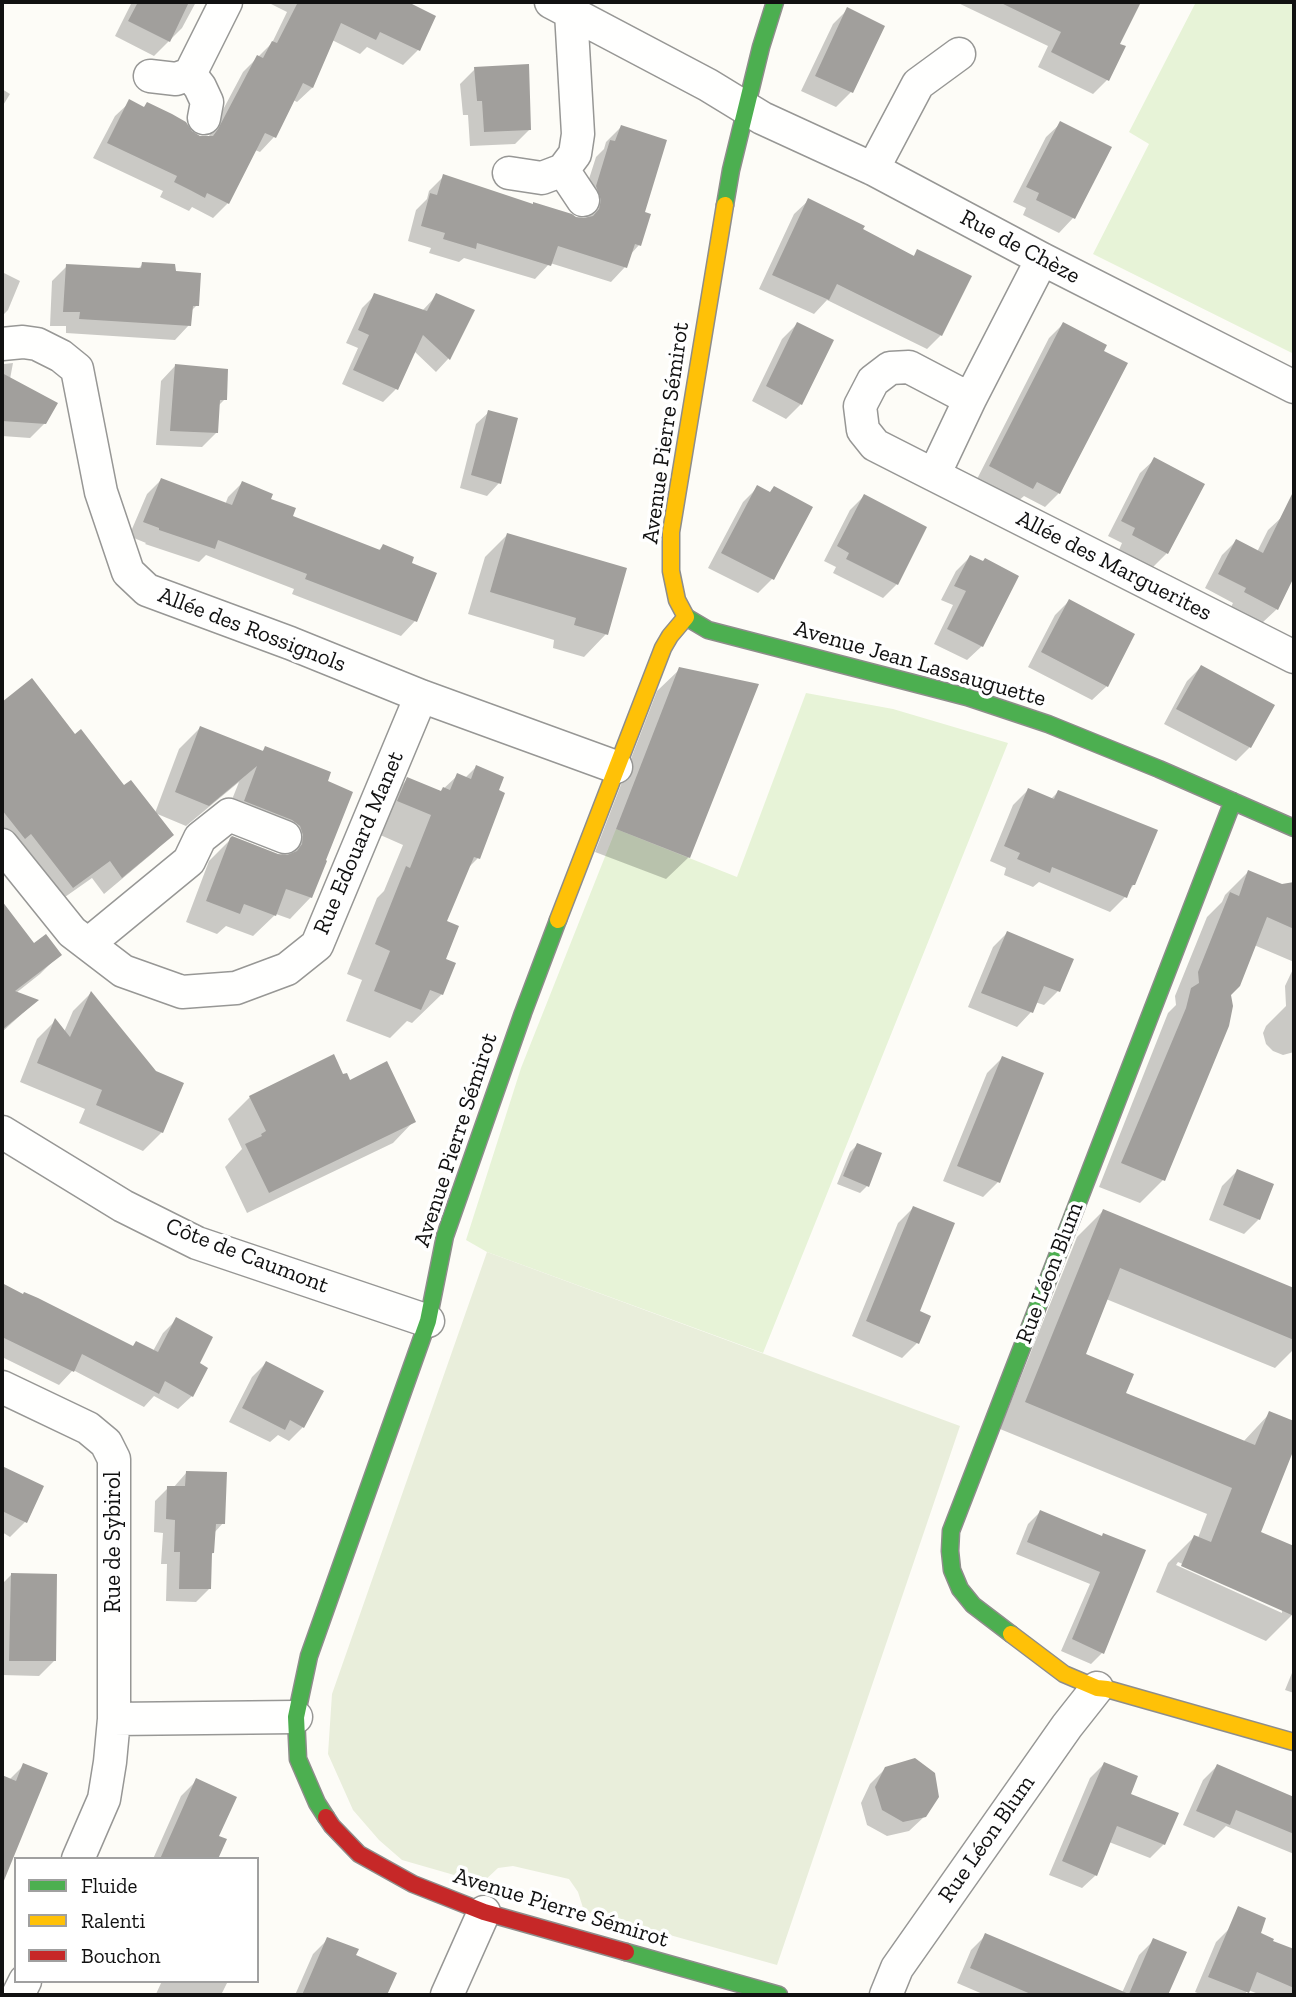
<!DOCTYPE html>
<meta charset="utf-8">
<style>
body{margin:0}
#map{position:relative;width:1296px;height:1997px;overflow:hidden;background:#fdfcf7;font-family:"Zilla Slab",serif}
canvas{display:block}
.frame{position:absolute;inset:0;border:4px solid #111;pointer-events:none}
.legend{position:absolute;left:14px;top:1857px;width:245px;height:126px;box-sizing:border-box;background:#fff;border:2px solid #a0a0a0;margin:0;padding:9px 12px;list-style:none;font-size:21px;color:#111}
.legend li{display:flex;align-items:center;gap:14px;height:35px}
.legend b{width:35px;border:2px solid #a0a0a0}
</style>
<div id="map">
<canvas width="1296" height="1997"></canvas>
<div class="frame"></div>
<ul class="legend">
<li><b style="height:9px;background:#4caf50"></b>Fluide</li>
<li><b style="height:9px;background:#ffc107"></b>Ralenti</li>
<li><b style="height:9px;background:#c62828"></b>Bouchon</li>
</ul>
</div>
<script>
const ctx = document.querySelector('canvas').getContext('2d');
ctx.lineJoin = 'round';
function fill(path, color) { ctx.fillStyle = color; ctx.fill(path, 'evenodd'); }
const poly = rows => new Path2D(rows.map(r => 'M' + r).join(''));
function trace(path, color, width, dash) { ctx.strokeStyle = color; ctx.lineWidth = width; ctx.lineCap = dash ? 'butt' : 'round'; ctx.setLineDash(dash || []); ctx.stroke(path); }
function label(font, color, halo, rows, align = 'center') {
  ctx.font = font + ' "Zilla Slab",serif'; ctx.lineWidth = 7; ctx.setLineDash([]); ctx.textBaseline = 'middle'; ctx.strokeStyle = halo; ctx.fillStyle = color; for (const [text, x, y, turn = 0] of rows) {
    ctx.save(); ctx.translate(x, y); ctx.rotate((+turn || 0) * Math.PI / 180); ctx.textAlign = isNaN(turn) ? turn : align; if (halo) ctx.strokeText(text, 0, 0); ctx.fillText(text, 0, 0); ctx.restore();
  }
}
const green = poly([
 [1196,2,1294,2,1294,354,1093,254,1149,144,1129,132],
 [806,693,893,709,1008,743,763,1353,487,1252,466,1240,521,1068,616,829,737,877]
]);
const cemetery = poly([
 [487,1252,960,1426,777,1965,584,1911,578,1892,569,1879,513,1866,498,1868,482,1883,402,1860,379,1840,353,1810,328,1754,332,1694]
]);
const shadow = poly([
 [132,2,196,2,182,28,154,56,115,36],
 [267,2,404,2,434,17,418,50,403,65,367,47,360,54,332,40,312,88,297,102,293,100,274,137,260,152,255,150,228,203,213,218,192,207,189,211,160,197,163,191,93,158,115,116,130,102,200,138,208,138,243,72,272,43,287,12],
 [956,2,1139,2,1118,45,1107,80,1093,94,1038,67,1048,46],
 [848,9,851,92,836,107,801,91,833,24],
 [475,69,530,129,515,144,470,146,468,115,463,115,460,84],
 [2,89,10,94,2,107],
 [1061,123,1073,218,1059,233,1023,215,1026,208,1013,202,1046,137],
 [621,127,643,214,639,245,630,255,625,267,611,282,550,263,535,279,464,258,459,262,429,253,431,248,408,241,416,210,427,199,429,191,444,176,532,206,586,220,587,214,582,201,596,157,604,149,606,142],
 [809,200,912,257,918,252,941,335,927,349,827,300,814,314,759,289,794,214],
 [143,264,174,273,197,305,190,312,189,325,175,340,66,333,66,326,50,326,52,281,67,266,137,270],
 [2,272,20,281,8,310,2,316],
 [375,295,422,311,437,295,473,311,448,359,436,372,414,351,396,389,383,402,342,384,358,348,346,343,362,308],
 [797,324,801,404,786,419,752,401,782,339],
 [1063,324,1059,493,1045,507,1024,496,1017,502,976,481,1049,338],
 [13,363,10,379,45,423,30,438,2,436,2,367,4,364],
 [175,366,225,399,218,406,217,432,202,447,156,445,161,381],
 [489,412,499,483,487,496,460,488,476,424],
 [1155,459,1167,553,1153,567,1119,550,1122,543,1108,536,1140,473],
 [161,480,225,505,228,497,242,483,291,517,378,551,383,546,409,564,435,574,415,621,401,636,292,594,294,589,206,555,199,562,145,544,146,543,129,536,147,494],
 [758,487,772,579,758,593,708,568,743,502],
 [864,496,897,584,883,598,833,573,836,567,824,561,850,510],
 [1283,516,1294,522,1294,573,1277,609,1262,623,1231,607,1233,603,1205,588,1222,555,1236,541,1257,552,1268,530],
 [507,535,606,634,584,657,553,648,554,640,468,614,485,557],
 [970,557,982,563,982,646,967,660,934,644,953,605,941,600,956,571],
 [1069,601,1107,686,1092,700,1028,667,1055,615],
 [1201,667,1250,747,1236,761,1164,724,1187,681],
 [680,669,689,857,666,879,595,852,657,691],
 [32,681,75,737,124,787,155,813,179,749,200,728,261,752,266,748,329,773,311,897,290,919,276,914,253,936,226,926,217,934,186,922,209,861,231,839,282,856,279,848,223,822,239,782,186,826,155,813,172,834,154,852,104,894,92,878,55,904,2,849,2,704],
 [476,767,478,858,467,869,445,922,442,994,412,1023,407,1021,390,1038,346,1021,362,980,347,974,377,898,384,891,403,845,369,830,378,808,408,779,440,792,458,775,465,778],
 [1028,790,1050,800,1058,792,1134,884,1125,897,1110,912,1039,882,1033,887,1004,875,1006,868,990,861,1013,805],
 [1248,872,1281,885,1294,884,1294,962,1254,945,1229,995,1163,1180,1140,1203,1099,1187,1168,1013,1176,1005,1175,996,1207,917,1222,902,1225,895],
 [2,904,34,945,60,954,40,974,16,993,36,1001,2,1032],
 [1007,933,1058,991,1044,1005,1035,1002,1031,1012,1017,1027,968,1007,993,947],
 [1294,967,1294,1052,1283,1055,1273,1051,1266,1044,1263,1033,1266,1026,1286,1006,1285,986],
 [91,993,162,1132,143,1151,79,1123,85,1109,20,1082,37,1039,55,1021,64,1032,73,1011],
 [1002,1058,998,1182,983,1197,943,1181,987,1073],
 [342,1076,349,1082,414,1121,393,1143,247,1213,225,1167,242,1149,228,1119,250,1097],
 [857,1145,867,1186,860,1193,837,1184,850,1152],
 [1237,1171,1259,1219,1244,1234,1209,1220,1222,1186],
 [913,1208,917,1343,902,1358,852,1336,898,1223],
 [1103,1211,1294,1290,1294,1349,1275,1368,1106,1299,1083,1354,1124,1394,1243,1442,1270,1413,1294,1423,1294,1444,1258,1533,1270,1541,1294,1552,1294,1611,1292,1615,1266,1641,1156,1592,1168,1563,1194,1537,1198,1538,1207,1514,1000,1429,1077,1237],
 [1178,1562,1282,1609,1282,1613,1176,1565],
 [2,1285,132,1348,153,1351,163,1333,177,1319,197,1364,192,1396,178,1409,154,1396,144,1407,73,1370,59,1385,2,1357],
 [266,1363,303,1427,289,1441,278,1435,270,1442,229,1422,252,1377],
 [2,1468,42,1487,25,1522,10,1537,2,1532],
 [187,1472,223,1523,214,1533,213,1553,210,1555,209,1589,196,1602,166,1601,167,1564,161,1564,163,1533,154,1532,155,1501,168,1488,173,1488],
 [1040,1512,1101,1538,1102,1653,1091,1664,1061,1651,1090,1584,1016,1554,1028,1524],
 [11,1575,54,1661,39,1676,2,1675,2,1584],
 [1294,1668,1294,1693,1285,1690],
 [1104,1764,1164,1844,1150,1858,1109,1842,1096,1875,1082,1888,1049,1875,1090,1778],
 [23,1766,11,1858,2,1867,2,1781,4,1778,9,1780],
 [1217,1766,1294,1799,1294,1854,1226,1826,1214,1838,1183,1825,1203,1780],
 [886,1768,925,1816,909,1831,887,1836,867,1825,861,1803,870,1784],
 [196,1781,217,1837,216,1859,153,1859,181,1796],
 [1231,1927,1294,1952,1294,1995,1261,1995,1248,1990,1244,1995,1202,1995,1195,1992,1216,1942],
 [986,1935,1090,1979,1083,1995,985,1995,957,1983,971,1950],
 [328,1939,354,1956,394,1974,385,1995,295,1995,313,1954],
 [1154,1940,1185,1953,1166,1995,1121,1995,1139,1955],
 [162,1981,228,1981,221,1995,159,1995,156,1994]
]);
const building = poly([
 [138,2,189,2,170,42,128,21],
 [298,2,408,2,436,16,420,51,380,32,376,40,341,23,313,88,303,83,276,138,265,133,229,204,207,193,205,198,190,190,174,182,177,176,107,143,129,99,144,107,147,102,172,114,186,122,192,131,200,136,213,136,218,129,257,55,263,58,272,41,277,43],
 [999,2,1141,2,1120,44,1126,46,1109,81,1051,52,1061,32],
 [847,7,885,26,853,93,815,76],
 [529,64,531,130,484,132,482,101,477,101,474,67],
 [1060,121,1112,147,1075,219,1036,200,1039,193,1026,187],
 [621,125,667,140,645,212,651,214,641,246,635,244,627,268,558,246,551,266,477,243,476,249,443,239,445,233,421,226,430,193,437,195,443,174,533,204,533,202,572,214,576,217,584,218,593,216,599,209,601,200,596,186,610,140,615,141],
 [808,198,865,226,863,229,914,256,917,249,972,276,942,336,837,284,829,300,772,275],
 [142,262,175,264,176,271,201,273,199,306,193,306,191,326,79,319,80,312,63,312,66,264,141,268],
 [374,293,427,311,436,293,475,310,450,360,423,335,398,390,353,370,369,335,358,330],
 [797,322,834,340,802,405,766,386],
 [1063,322,1107,345,1104,351,1128,363,1060,494,1037,482,1033,489,989,466],
 [175,364,228,369,227,400,220,400,218,433,170,431],
 [2,373,58,403,46,424,2,421],
 [488,410,518,418,501,484,471,475],
 [1154,457,1205,484,1168,554,1132,535,1135,528,1121,521],
 [161,478,232,505,242,481,273,494,271,499,296,508,293,516,380,550,383,544,414,557,412,563,437,573,417,622,305,579,307,574,218,540,215,549,159,530,159,528,143,522],
 [757,485,770,492,774,486,813,507,774,580,721,553],
 [1294,490,1294,577,1278,610,1244,592,1246,588,1218,574,1236,539,1263,553],
 [864,494,927,527,898,585,846,559,849,553,837,546],
 [507,533,627,568,608,635,574,625,576,618,490,592],
 [970,555,983,561,985,558,1019,576,983,647,947,629,966,591,954,586],
 [1069,599,1135,634,1108,687,1041,652],
 [1201,665,1275,705,1251,748,1176,709],
 [679,667,759,684,690,858,616,829],
 [32,678,75,734,81,729,124,785,131,780,174,835,122,878,110,861,73,888,31,834,25,839,2,810,2,702],
 [200,726,263,751,265,746,331,772,328,781,353,792,326,860,327,861,312,898,286,889,276,916,244,904,240,914,206,901,230,838,232,836,278,854,287,855,297,851,302,844,303,835,300,826,292,820,244,801,257,766,209,806,175,792],
 [476,765,504,777,499,790,505,793,480,859,474,857,447,921,459,926,446,959,456,963,443,995,430,990,421,1010,374,991,390,951,375,944,406,866,410,868,431,815,397,801,407,777,441,791,443,787,450,790,457,773,471,779],
 [1028,788,1054,799,1058,790,1158,830,1135,885,1132,885,1127,898,1052,867,1050,873,1017,859,1020,853,1004,846],
 [1248,870,1282,884,1294,882,1294,929,1267,917,1240,986,1231,995,1233,1006,1229,1026,1165,1181,1121,1163,1186,1008,1191,988,1199,983,1198,972,1230,892,1239,896],
 [2,901,34,943,46,934,62,955,15,991,39,1000,2,1030],
 [1007,931,1074,959,1060,992,1044,986,1033,1013,981,993],
 [91,991,156,1071,184,1083,163,1133,96,1105,102,1090,37,1063,55,1018,70,1037],
 [334,1054,343,1074,347,1073,350,1080,387,1061,416,1122,269,1193,245,1144,262,1136,261,1134,266,1131,249,1096],
 [1002,1056,1044,1073,1000,1183,957,1166],
 [857,1143,882,1153,869,1187,843,1176],
 [1237,1169,1274,1184,1260,1220,1223,1205],
 [913,1206,955,1223,920,1311,931,1316,919,1344,866,1321],
 [1103,1209,1294,1288,1294,1340,1120,1268,1086,1354,1134,1374,1126,1393,1255,1445,1269,1411,1294,1421,1294,1449,1261,1532,1294,1546,1294,1616,1181,1566,1194,1535,1211,1542,1232,1488,1025,1402],
 [2,1283,23,1294,24,1292,38,1298,133,1346,136,1341,158,1352,176,1317,213,1337,200,1363,208,1368,193,1397,165,1381,159,1394,82,1354,74,1372,2,1337],
 [266,1361,324,1391,304,1428,290,1420,285,1430,242,1408],
 [2,1466,44,1486,27,1523,2,1511],
 [186,1471,227,1472,225,1524,216,1524,214,1553,212,1553,211,1589,179,1589,180,1552,174,1552,175,1520,166,1519,167,1486,185,1486],
 [1040,1510,1102,1536,1103,1533,1146,1550,1104,1654,1072,1639,1100,1572,1027,1542],
 [11,1573,57,1574,56,1661,9,1661],
 [915,1758,935,1773,939,1797,926,1817,903,1822,882,1810,875,1787,885,1767],
 [1104,1762,1138,1776,1131,1794,1179,1813,1165,1845,1117,1826,1097,1876,1062,1861],
 [23,1763,48,1773,3,1883,2,1775,16,1781],
 [1217,1764,1294,1797,1294,1834,1236,1810,1230,1825,1196,1811],
 [196,1778,237,1797,219,1836,227,1839,218,1859,160,1859],
 [1238,1906,1266,1918,1261,1933,1274,1939,1273,1941,1294,1949,1294,1988,1257,1972,1249,1993,1208,1977],
 [985,1933,1129,1994,1153,1938,1187,1952,1168,1995,1033,1995,970,1968],
 [327,1937,359,1949,356,1955,397,1973,387,1995,302,1995]
]);
const street = poly([
 [551,2,708,85,762,118,873,169,1042,259,1294,387],
 [190,74,200,87,207,102,204,118],
 [150,76,176,79,190,74,226,2],
 [873,169,918,84,959,54],
 [563,170,583,200],
 [509,173,542,178,563,170,575,154,578,134,571,12],
 [1042,259,970,399,934,475,1294,657],
 [2,344,23,342,37,344,61,356,77,369,101,492,128,572,147,590,290,643,421,696,616,767],
 [934,475,875,445,863,430,860,406,873,381,890,368,909,367,970,399],
 [2,845,72,932,123,971,182,992,236,988,287,969,317,945,421,696],
 [88,944,189,861,200,838,229,815,285,837],
 [2,1132,123,1206,197,1243,428,1321],
 [2,1387,88,1428,106,1443,114,1459,114,1719,110,1762,104,1799,78,1859],
 [114,1719,296,1717],
 [18,1995,25,1981],
 [447,1995,484,1912],
 [886,1995,897,1968,1067,1726,1097,1688]
]);
const fast = poly([
 [725,205,731,170,761,47,775,2],
 [686,617,708,630,967,697,1048,724,1159,769,1294,828],
 [1011,1634,973,1605,960,1589,952,1570,950,1551,951,1531,1233,801],
 [326,1817,317,1803,298,1759,296,1717,309,1656,428,1321,445,1236,523,1013,558,920],
 [626,1952,779,1995]
]);
const slow = poly([
 [686,617,677,600,671,571,671,532,725,205],
 [558,920,663,648,670,636,686,617],
 [1011,1634,1064,1674,1097,1688,1107,1689,1294,1742]
]);
const jam = poly([
 [326,1817,332,1826,359,1854,413,1884,484,1912,626,1952]
]);
const streetNames = [
 ["Rue de Chèze",1020,247,28],
 ["Avenue Pierre Sémirot",666,433,-82],
 ["Allée des Marguerites",1114,566,27],
 ["Allée des Rossignols",252,630,21],
 ["Avenue Jean Lassauguette",920,664,16],
 ["Rue Edouard Manet",359,843,-67],
 ["Avenue Pierre Sémirot",456,1140,-72],
 ["Côte de Caumont",247,1256,21],
 ["Rue Léon Blum",1050,1273,-69],
 ["Rue de Sybirol",113,1542,-90],
 ["Rue Léon Blum",987,1839,-55],
 ["Avenue Pierre Sémirot",561,1908,17]
];
fill(green, '#e7f3d7');
fill(cemetery, '#e9eedb');
fill(shadow, '#0003');
fill(building, '#a19f9c');
trace(street, '#979795', 35);
trace(fast, '#8e8d8b', 19);
trace(slow, '#8e8d8b', 19);
trace(jam, '#8e8d8b', 19);
trace(street, '#fffffe', 32);
trace(fast, '#4caf50', 16);
trace(slow, '#ffc107', 16);
trace(jam, '#c62828', 16);
label('23px', '#111', '#fff', streetNames);
</script>
